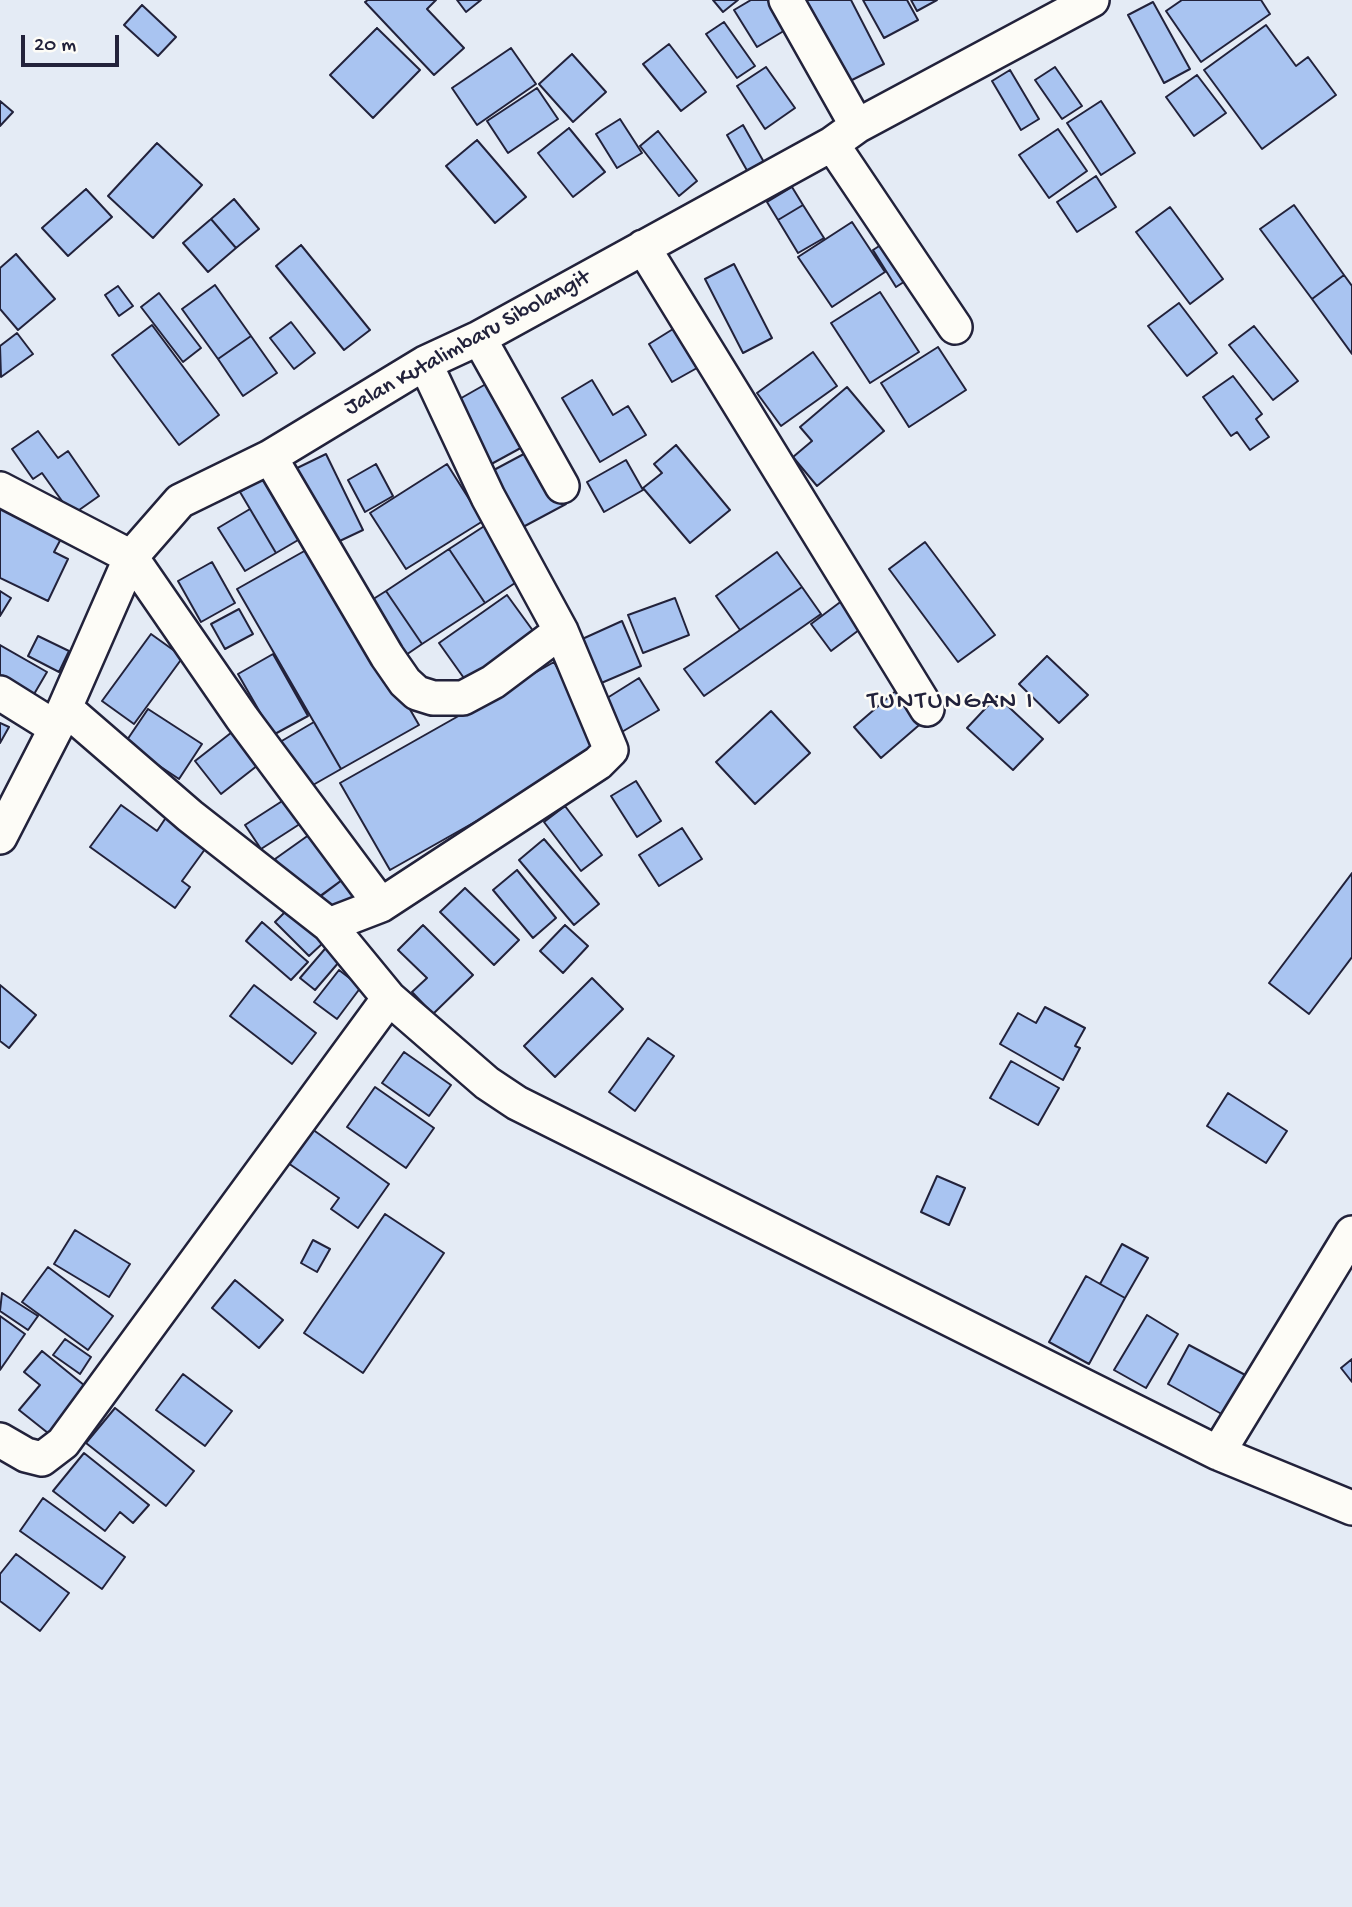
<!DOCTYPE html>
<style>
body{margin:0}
#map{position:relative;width:1352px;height:1907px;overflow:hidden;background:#e4ebf5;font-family:"Gochi Hand",sans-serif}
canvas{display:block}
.scale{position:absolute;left:21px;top:35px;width:98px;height:32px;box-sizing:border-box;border:4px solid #22223b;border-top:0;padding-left:9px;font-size:21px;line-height:24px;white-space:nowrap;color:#22223b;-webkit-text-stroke:5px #fdfcf7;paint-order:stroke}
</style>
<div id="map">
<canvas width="1352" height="1907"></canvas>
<div class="scale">20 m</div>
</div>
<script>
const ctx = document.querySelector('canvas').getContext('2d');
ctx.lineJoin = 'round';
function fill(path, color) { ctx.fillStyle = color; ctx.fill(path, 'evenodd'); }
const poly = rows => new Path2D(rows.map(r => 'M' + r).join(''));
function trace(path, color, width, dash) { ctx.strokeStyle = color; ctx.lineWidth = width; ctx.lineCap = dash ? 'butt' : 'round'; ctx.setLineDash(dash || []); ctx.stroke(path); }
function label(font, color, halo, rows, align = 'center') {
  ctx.font = font + ' "Gochi Hand",sans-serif'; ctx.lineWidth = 5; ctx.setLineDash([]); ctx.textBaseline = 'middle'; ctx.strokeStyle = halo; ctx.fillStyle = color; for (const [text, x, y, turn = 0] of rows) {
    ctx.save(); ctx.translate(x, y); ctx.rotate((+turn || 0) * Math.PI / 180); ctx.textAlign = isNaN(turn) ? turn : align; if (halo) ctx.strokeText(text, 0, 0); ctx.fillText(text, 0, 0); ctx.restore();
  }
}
const building = poly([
 [368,0,436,0,427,9,464,48,434,75,365,2,368,0],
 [457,0,481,0,466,12,457,0],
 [713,0,738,0,723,12,713,0],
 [751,0,776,0,792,26,757,47,734,10,751,0],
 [806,0,851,0,884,64,848,82,806,0],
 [863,0,907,0,918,20,884,38,863,0],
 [911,0,937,0,917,11,911,0],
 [1182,0,1261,0,1270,14,1201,62,1166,11,1182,0],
 [1153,2,1190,69,1164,83,1128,15,1153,2],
 [142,5,176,37,158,56,124,25,142,5],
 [724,22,755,66,737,78,706,34,724,22],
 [1266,25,1296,66,1308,57,1336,95,1262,149,1204,70,1266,25],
 [377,28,420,70,373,118,330,75,377,28],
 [669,44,706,92,681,111,643,64,669,44],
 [511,48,536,84,477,125,452,88,511,48],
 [572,54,606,92,573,122,539,84,572,54],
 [766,67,795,108,765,129,737,86,766,67],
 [1055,67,1082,106,1062,119,1035,80,1055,67],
 [1010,70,1039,119,1021,130,992,81,1010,70],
 [1197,75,1226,113,1194,136,1166,97,1197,75],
 [537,88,558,119,508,153,487,121,537,88],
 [0,101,13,112,0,126,0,101],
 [1101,101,1135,153,1101,175,1067,123,1101,101],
 [620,119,642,153,617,168,596,134,620,119],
 [743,125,765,164,749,174,727,135,743,125],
 [569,128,605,172,573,197,538,153,569,128],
 [1058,129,1087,171,1049,198,1019,155,1058,129],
 [658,131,697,181,679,196,640,146,658,131],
 [477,140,526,197,495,223,446,166,477,140],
 [157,143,202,185,153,238,108,196,157,143],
 [1096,176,1116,207,1077,232,1057,202,1096,176],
 [792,187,803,205,778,220,767,202,792,187],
 [86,189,112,217,68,256,42,228,86,189],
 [234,199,259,229,236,248,211,219,234,199],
 [803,205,824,238,798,253,778,220,803,205],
 [1294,205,1344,275,1312,299,1260,229,1294,205],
 [1170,207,1223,279,1190,304,1136,232,1170,207],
 [211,219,236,248,208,272,183,243,211,219],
 [852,222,885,272,832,307,798,257,852,222],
 [887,241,910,278,896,287,873,250,887,241],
 [301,245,370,330,344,350,276,266,301,245],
 [16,254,55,299,18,330,0,309,0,268,16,254],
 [734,264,772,338,743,353,705,279,734,264],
 [1344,275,1352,286,1352,354,1312,299,1344,275],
 [215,285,251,336,218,359,182,309,215,285],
 [118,286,133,306,119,316,105,295,118,286],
 [880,292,919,352,870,383,831,323,880,292],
 [159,293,201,348,183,362,141,307,159,293],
 [1179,303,1217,353,1187,376,1148,326,1179,303],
 [291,322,315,353,294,369,270,338,291,322],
 [152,325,219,415,179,445,112,355,152,325],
 [1254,326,1298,381,1273,400,1229,345,1254,326],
 [673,329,697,368,672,382,649,344,673,329],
 [17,333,33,354,1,377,0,346,17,333],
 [251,336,277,373,243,396,218,359,251,336],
 [938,347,966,390,909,427,881,383,938,347],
 [813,352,837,386,781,426,757,393,813,352],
 [1233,376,1262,414,1256,419,1269,437,1250,450,1237,432,1231,436,1203,397,1233,376],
 [493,380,528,444,484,468,449,405,493,380],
 [592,380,613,415,628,406,646,435,600,462,562,398,592,380],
 [847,387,884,431,817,486,793,457,812,441,800,427,847,387],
 [38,431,58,458,68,451,99,496,72,515,42,473,33,479,12,449,38,431],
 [676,445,730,510,690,543,643,488,662,473,654,464,676,445],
 [535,448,566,504,523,527,492,471,535,448],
 [326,454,363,530,327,547,291,471,326,454],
 [626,460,643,490,604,512,587,482,626,460],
 [376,464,393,496,365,512,348,480,376,464],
 [447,464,483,521,406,569,370,513,447,464],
 [269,475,305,536,276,553,240,492,269,475],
 [0,505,63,535,54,552,68,559,48,601,0,578,0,505],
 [250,509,276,553,245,571,218,528,250,509],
 [489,523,524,577,485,603,449,549,489,523],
 [925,542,995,635,958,662,889,569,925,542],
 [315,545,419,725,341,769,237,589,315,545],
 [449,549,485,603,422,644,386,591,449,549],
 [777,552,802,587,740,630,716,596,777,552],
 [212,562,235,603,201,622,178,581,212,562],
 [802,587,821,614,704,696,684,669,802,587],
 [0,591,11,598,0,616,0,591],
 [386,591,422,644,403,657,367,603,386,591],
 [507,595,539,639,471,688,439,643,507,595],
 [847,597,867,624,831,651,811,624,847,597],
 [675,598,689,635,643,653,628,615,675,598],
 [239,609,253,634,225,649,211,624,239,609],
 [622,621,641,666,599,684,580,640,622,621],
 [151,634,183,657,134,724,102,701,151,634],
 [38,636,69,651,59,672,28,656,38,636],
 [0,645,47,672,30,701,0,684,0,645],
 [273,654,308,716,273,735,238,674,273,654],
 [1047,656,1088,695,1059,723,1019,684,1047,656],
 [554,662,604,749,390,870,340,783,554,662],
 [639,678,659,710,615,736,596,705,639,678],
 [898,689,925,720,881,758,854,727,898,689],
 [997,696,1043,739,1013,770,967,728,997,696],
 [148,709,202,744,179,779,125,743,148,709],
 [771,711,810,753,755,804,716,762,771,711],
 [314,722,341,769,306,789,280,742,314,722],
 [0,723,9,727,0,743,0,723],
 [241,725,267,758,221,794,195,761,241,725],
 [636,781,661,821,637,837,611,796,636,781],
 [290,796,306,820,261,849,245,825,290,796],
 [121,805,157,831,167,816,208,845,182,881,190,887,175,908,90,847,121,805],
 [565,806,602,855,581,871,544,822,565,806],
 [682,828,702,859,659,886,639,855,682,828],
 [313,832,346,877,309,904,275,859,313,832],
 [544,839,599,904,574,925,519,860,544,839],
 [517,870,556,918,533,938,493,890,517,870],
 [1352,873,1352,957,1309,1014,1269,983,1352,873],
 [346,877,363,899,337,918,321,896,346,877],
 [465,888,519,940,494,965,440,912,465,888],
 [289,908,323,943,309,956,275,922,289,908],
 [262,922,308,962,291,980,246,941,262,922],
 [423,925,473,975,433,1014,412,992,427,978,398,950,423,925],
 [565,925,588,946,563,973,540,951,565,925],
 [330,943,345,955,315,990,300,978,330,943],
 [339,970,361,987,337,1019,314,1002,339,970],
 [592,978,623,1009,555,1077,524,1046,592,978],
 [0,985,36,1015,9,1048,0,1041,0,985],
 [254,985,316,1033,292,1064,230,1016,254,985],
 [1045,1007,1085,1028,1075,1046,1080,1048,1063,1080,1000,1044,1018,1013,1036,1023,1045,1007],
 [648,1038,674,1056,635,1111,609,1092,648,1038],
 [404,1052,451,1085,429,1116,382,1083,404,1052],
 [1011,1061,1059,1088,1038,1125,990,1098,1011,1061],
 [375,1087,434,1128,406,1168,347,1127,375,1087],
 [1228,1093,1287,1131,1266,1163,1207,1126,1228,1093],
 [312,1129,389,1184,358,1228,331,1209,339,1198,288,1163,312,1129],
 [937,1176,965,1188,949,1225,921,1212,937,1176],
 [385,1214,444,1253,363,1373,304,1333,385,1214],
 [75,1230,130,1264,109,1297,54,1264,75,1230],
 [313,1240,330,1249,317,1272,301,1263,313,1240],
 [1122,1244,1148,1258,1125,1298,1100,1284,1122,1244],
 [48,1267,113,1316,88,1350,22,1302,48,1267],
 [1086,1276,1125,1298,1089,1364,1049,1342,1086,1276],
 [235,1280,283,1320,259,1348,212,1308,235,1280],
 [2,1293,38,1316,28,1330,0,1311,2,1293],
 [1147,1315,1178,1334,1146,1388,1114,1370,1147,1315],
 [0,1316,25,1334,0,1370,0,1316],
 [65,1339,91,1357,80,1374,53,1355,65,1339],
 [1189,1345,1249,1377,1227,1417,1168,1384,1189,1345],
 [42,1351,90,1390,53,1437,19,1410,40,1385,24,1372,42,1351],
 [1352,1359,1352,1382,1341,1368,1352,1359],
 [183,1374,232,1411,205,1446,156,1410,183,1374],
 [115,1408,194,1471,166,1506,86,1443,115,1408],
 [84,1453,149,1505,133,1523,120,1512,105,1531,53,1491,84,1453],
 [43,1498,125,1557,102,1589,20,1531,43,1498],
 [16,1554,69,1593,40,1631,0,1601,0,1574,16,1554]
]);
const minor = poly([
 [786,0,857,126],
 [832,144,955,327],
 [643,247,927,709],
 [479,338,562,486],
 [270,457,387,656,405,682,417,693,433,698,463,698,493,682,561,631],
 [0,489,131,557,242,718,381,905],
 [0,693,56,728],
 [65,708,190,816,329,925,389,998,487,1083,517,1103,1218,1453,1352,1508],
 [0,837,56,728,131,557,180,501,270,457,425,363,479,338,832,144,857,126,1092,0],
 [329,925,381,905,598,763,611,750,561,631,488,497,425,363],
 [0,1440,26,1455,42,1459,63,1443,389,998],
 [1218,1453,1352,1233]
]);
const streetNames = [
 ["Jalan Kutalimbaru Sibolangit",468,344,-29]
];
const quarterNames = [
 ["TUNTUNGAN I",951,703]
];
fill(building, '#a9c4f1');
trace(building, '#22223b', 2);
trace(minor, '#22223b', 38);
trace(minor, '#fdfcf7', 33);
label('23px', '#22223b', '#fdfcf7', streetNames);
ctx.letterSpacing = '2px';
label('26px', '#22223b', '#fdfcf7', quarterNames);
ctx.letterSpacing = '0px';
</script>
